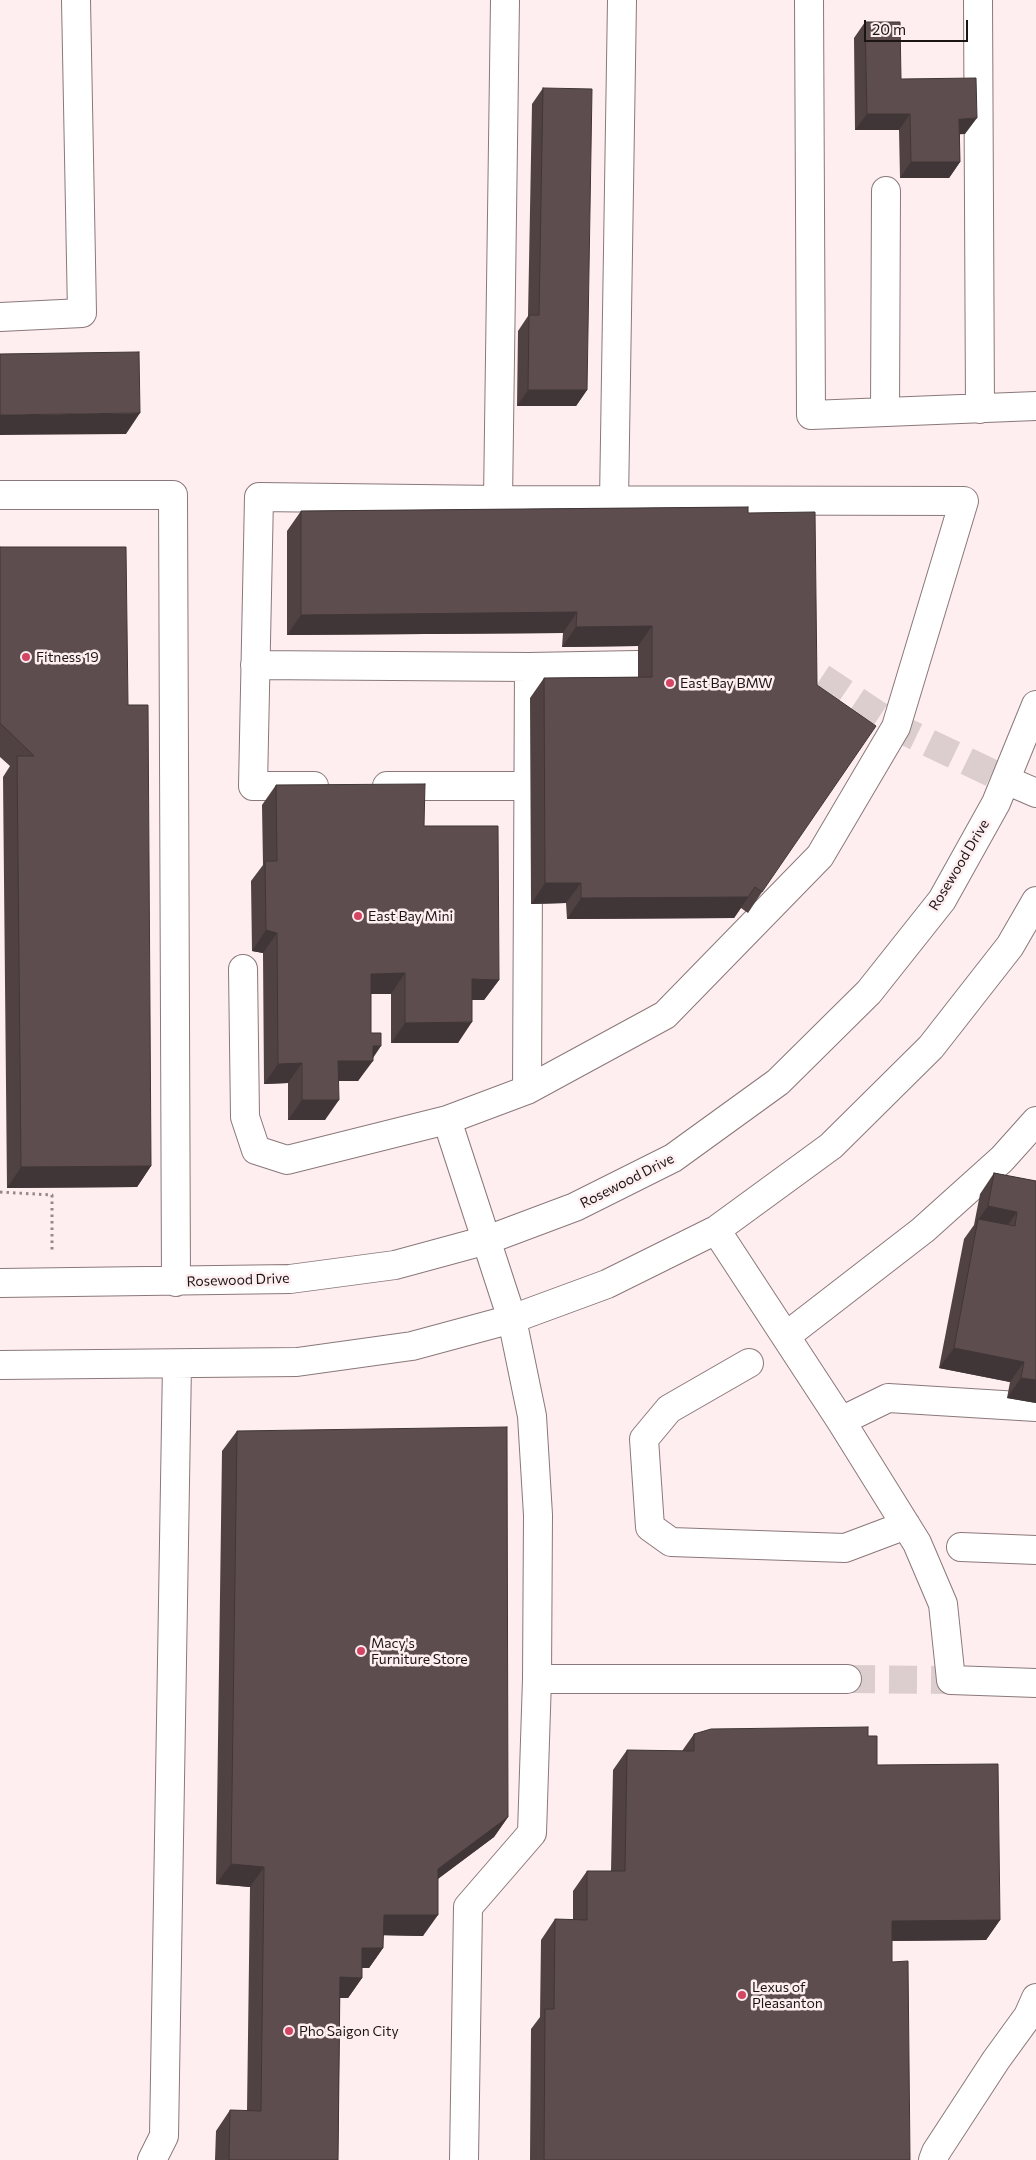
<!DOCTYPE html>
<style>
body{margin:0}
#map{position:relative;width:1036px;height:2160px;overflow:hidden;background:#feeef0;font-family:Commissioner,sans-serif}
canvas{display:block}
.scale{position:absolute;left:864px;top:20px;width:104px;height:22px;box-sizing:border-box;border:2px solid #1c1516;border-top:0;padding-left:6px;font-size:15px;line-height:18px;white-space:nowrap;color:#1c1516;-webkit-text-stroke:4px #feeef0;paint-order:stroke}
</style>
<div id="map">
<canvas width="1036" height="2160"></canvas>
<div class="scale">20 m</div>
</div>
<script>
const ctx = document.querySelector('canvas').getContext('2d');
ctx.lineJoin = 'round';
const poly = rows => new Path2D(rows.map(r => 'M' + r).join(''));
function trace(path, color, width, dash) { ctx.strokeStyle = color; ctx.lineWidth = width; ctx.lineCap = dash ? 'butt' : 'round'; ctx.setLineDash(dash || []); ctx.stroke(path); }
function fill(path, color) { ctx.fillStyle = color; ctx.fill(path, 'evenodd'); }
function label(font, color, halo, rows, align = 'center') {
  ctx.font = font + ' Commissioner,sans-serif'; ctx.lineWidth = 5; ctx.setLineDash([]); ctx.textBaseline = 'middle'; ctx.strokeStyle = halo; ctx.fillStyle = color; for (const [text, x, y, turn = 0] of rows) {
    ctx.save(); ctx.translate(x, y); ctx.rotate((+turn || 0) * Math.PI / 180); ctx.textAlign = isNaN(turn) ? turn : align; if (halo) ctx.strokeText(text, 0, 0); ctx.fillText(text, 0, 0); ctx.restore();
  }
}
const minorTunnel = poly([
 [782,668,809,669,896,727,1006,780],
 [847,1679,951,1680]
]);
const path = poly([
 [0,1192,52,1195,52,1252]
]);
const minor = poly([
 [809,0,811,415,1036,406],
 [978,0,980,409],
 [0,317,82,313,76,0],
 [885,412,886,191],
 [0,495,173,495,176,1282],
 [498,500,505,0],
 [614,501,622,0],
 [255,665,529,667],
 [1006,780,1036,793],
 [387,786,528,786],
 [243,969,245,1117,256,1150,287,1160,447,1120,527,1090,665,1015,820,856,896,727,964,501,498,500,259,497,253,786,314,786],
 [527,1090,529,667,637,665],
 [447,1120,512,1319,532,1416,538,1515,537,1679,532,1833,468,1907,464,2160],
 [716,1230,841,1421,917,1543,943,1604,951,1680,1036,1683],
 [0,1283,290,1279,395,1265,487,1240,575,1207,673,1158,778,1082,869,992,942,900,996,803,1036,705],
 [786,1336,923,1230,1002,1159,1036,1121],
 [749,1363,669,1409,644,1439,650,1527,671,1542,845,1548,906,1525],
 [0,1365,297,1362,412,1346,512,1319,607,1284,716,1230,831,1146,931,1047,1010,946,1036,901],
 [841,1421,888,1398,1036,1407],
 [961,1547,1036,1550],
 [537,1679,847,1679],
 [152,2160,164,2136,177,1364],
 [933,2160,936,2152,996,2060,1028,2016,1036,1998]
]);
const wall = poly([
 [865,22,901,79,965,134,960,134,960,162,949,178,900,178,899,130,855,130,854,38],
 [543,88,587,390,576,406,517,406,518,331,528,316,532,104],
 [748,507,762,892,748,913,741,908,734,918,567,919,566,903,531,904,530,698,544,678,638,677,638,646,562,647,563,633,287,635,287,531,301,511],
 [0,547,128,705,151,1166,137,1187,7,1188,3,777,10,766,0,757],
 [276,785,424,826,499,980,484,1000,472,1000,458,1043,391,1043,391,994,371,994,371,1033,373,1058,358,1081,338,1081,325,1120,288,1120,288,1083,264,1084,263,953,252,951,251,881,263,865,262,805],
 [994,1173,1036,1181,1036,1403,1007,1398,1010,1382,939,1368,964,1239,974,1225,980,1194],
 [237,1431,508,1817,494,1837,438,1879,423,1936,383,1935,383,1948,369,1968,362,1968,362,1978,348,1998,340,1998,338,2160,215,2160,216,2131,230,2110,247,2111,250,1887,216,1884,222,1451],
 [694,1734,868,1736,877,1765,1000,1920,986,1940,892,1941,892,1962,910,2160,530,2160,531,2029,540,2017,541,1940,555,1919,573,1920,573,1891,587,1871,611,1871,613,1770,627,1750,682,1751]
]);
const shadedWall = poly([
 [867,114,910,114,899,130,855,130],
 [977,118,965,134,948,135,959,119],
 [911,162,960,162,949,178,900,178],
 [528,390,587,390,576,406,517,406],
 [140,413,126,434,0,435,0,415],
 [577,612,563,633,287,635,301,615],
 [652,626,638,646,562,647,576,627],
 [545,883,581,883,566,903,531,904],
 [755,887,734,918,567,919,581,898],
 [266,930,277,933,263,953,252,951],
 [405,973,391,994,357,994,371,974],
 [472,979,499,980,484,1000,458,1000],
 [472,1022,458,1043,391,1043,405,1023],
 [373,1046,381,1046,371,1061,373,1061,358,1081,324,1081,338,1061],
 [302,1063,288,1083,264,1084,278,1064],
 [302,1100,339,1100,325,1120,288,1120],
 [151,1166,137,1187,7,1188,21,1167],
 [988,1206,1017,1212,1003,1232,978,1220],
 [954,1348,1024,1362,1010,1382,939,1368],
 [1021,1378,1036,1380,1036,1403,1007,1398],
 [508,1817,494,1837,424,1889,438,1869],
 [231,1864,264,1867,250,1887,216,1884],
 [384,1915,438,1915,423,1936,369,1935],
 [1000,1920,986,1940,878,1941,892,1921],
 [362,1948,383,1948,369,1968,348,1968],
 [340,1977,362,1978,348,1998,326,1998]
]);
const building = poly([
 [865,22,900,22,901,79,976,78,977,118,959,119,960,162,911,162,910,114,867,114,865,22],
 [543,88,592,89,587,390,528,390,529,315,539,315,543,88],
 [139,352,140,413,0,415,0,354,139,352],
 [748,507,748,513,815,512,817,685,876,726,762,892,755,887,748,897,581,898,581,883,545,883,544,678,652,677,652,626,576,627,577,612,301,615,301,511,748,507],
 [0,547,126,547,128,705,148,705,151,1166,21,1167,17,756,34,756,0,723,0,547],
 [425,784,424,826,498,826,499,980,472,979,472,1022,405,1023,405,973,371,974,371,1033,381,1033,381,1046,373,1046,373,1061,338,1061,339,1100,302,1100,302,1063,278,1064,277,933,266,930,265,861,277,861,276,785,425,784],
 [994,1173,1036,1181,1036,1380,1021,1378,1024,1362,954,1348,978,1219,1015,1226,1017,1212,988,1206,994,1173],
 [507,1427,508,1817,438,1869,438,1915,384,1915,383,1948,362,1948,362,1978,340,1977,338,2160,229,2160,230,2110,261,2111,264,1867,231,1864,237,1431,507,1427],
 [868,1727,868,1736,877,1736,877,1765,998,1764,1000,1920,892,1921,892,1962,908,1961,910,2160,544,2160,545,2009,554,2009,555,1919,587,1920,587,1871,625,1871,627,1750,694,1751,694,1734,711,1729,868,1727]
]);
const markers = [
 [26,657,5,"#d44463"],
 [670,683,5,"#d44463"],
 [358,916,5,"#d44463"],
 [361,1651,5,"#d44463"],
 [742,1995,5,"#d44463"],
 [289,2031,5,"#d44463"]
];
const poiNames = [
 ["Fitness 19",36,657],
 ["East Bay BMW",680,683],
 ["East Bay Mini",368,916],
 ["Macy's",371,1643],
 ["Furniture Store",371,1659],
 ["Lexus of",752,1987],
 ["Pleasanton",752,2003],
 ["Pho Saigon City",299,2031]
];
const streetNames = [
 ["Rosewood Drive",959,865,-59],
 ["Rosewood Drive",627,1181,-27],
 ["Rosewood Drive",238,1280,-2]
];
trace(minorTunnel, '#dccdcf', 28, [28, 14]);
trace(minor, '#8a787a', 30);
trace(path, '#94888a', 3, [2.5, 4]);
trace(minor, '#fff', 28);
fill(wall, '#504243');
fill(shadedWall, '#413637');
fill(building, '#5d4d4e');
trace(building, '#413637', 1);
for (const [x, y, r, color] of markers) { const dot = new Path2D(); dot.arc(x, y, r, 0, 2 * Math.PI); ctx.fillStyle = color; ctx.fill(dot); trace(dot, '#feeef0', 2); }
label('14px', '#1c1516', '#feeef0', poiNames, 'left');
label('14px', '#1c1516', '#feeef0', streetNames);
</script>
